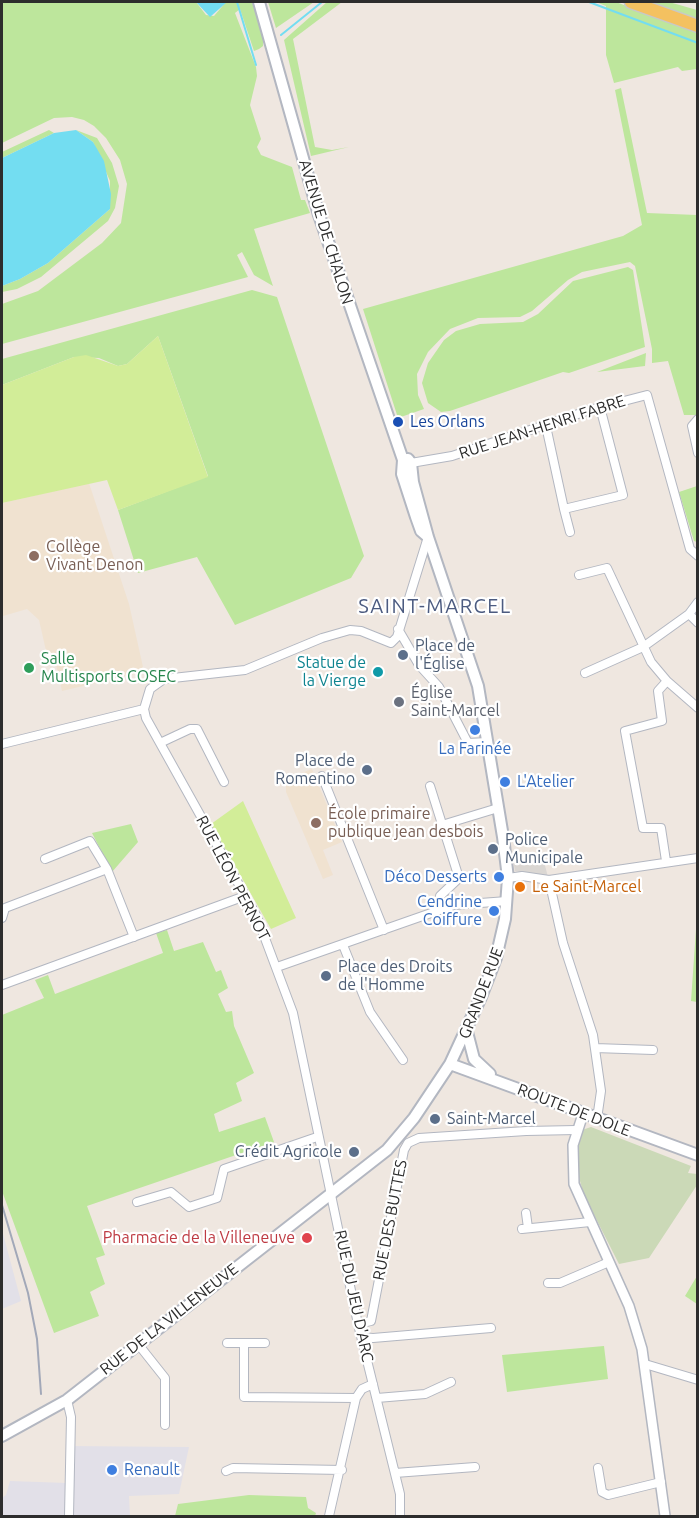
<!DOCTYPE html>
<meta charset="utf-8">
<style>
body{margin:0}
#map{position:relative;width:699px;height:1518px;overflow:hidden;background:#efe7e0;font-family:Ubuntu,sans-serif}
canvas{display:block}
.frame{position:absolute;inset:0;border:3px solid #2d2d2d;pointer-events:none}
</style>
<div id="map">
<canvas width="699" height="1518"></canvas>
<div class="frame"></div>
</div>
<script>
const ctx = document.querySelector('canvas').getContext('2d');
ctx.lineJoin = 'round';
function fill(path, color) { ctx.fillStyle = color; ctx.fill(path, 'evenodd'); }
const poly = rows => new Path2D(rows.map(r => 'M' + r).join(''));
function trace(path, color, width, dash) { ctx.strokeStyle = color; ctx.lineWidth = width; ctx.lineCap = dash ? 'butt' : 'round'; ctx.setLineDash(dash || []); ctx.stroke(path); }
function label(font, color, halo, rows, align = 'center') {
  ctx.font = font + ' Ubuntu,sans-serif'; ctx.lineWidth = 4.5; ctx.setLineDash([]); ctx.textBaseline = 'middle'; ctx.strokeStyle = halo; ctx.fillStyle = color; for (const [text, x, y, turn = 0] of rows) {
    ctx.save(); ctx.translate(x, y); ctx.rotate((+turn || 0) * Math.PI / 180); ctx.textAlign = isNaN(turn) ? turn : align; if (halo) ctx.strokeText(text, 0, 0); ctx.fillText(text, 0, 0); ctx.restore();
  }
}
const industrial = poly([
 [2,1230,21,1301,2,1309],
 [66,1446,189,1447,179,1494,129,1496,130,1516,2,1516,2,1498,6,1495,10,1481,67,1483]
]);
const education = poly([
 [89,483,129,604,143,667,138,673,62,691,55,660,47,655,39,620,27,609,3,616,2,612,2,503],
 [312,769,342,842,323,850,333,875,323,879,286,792,286,779]
]);
const green = poly([
 [2,2,196,2,206,15,214,16,226,2,252,2,263,34,263,46,259,49,254,51,240,9,235,13,256,67,257,76,250,105,261,139,257,147,261,155,292,167,301,200,305,200,310,213,254,229,273,286,254,275,242,252,237,255,248,277,2,344,2,304,38,291,102,243,121,223,127,184,120,160,106,138,94,126,84,120,72,117,54,118,2,143],
 [268,2,314,2,276,28],
 [327,2,342,2,293,39,315,147,332,150,349,147,311,156,284,40],
 [596,2,616,2,697,33,697,69,682,71,678,67,614,83,606,55,606,6],
 [648,2,669,2,697,10,697,19],
 [621,88,647,213,697,215,697,415,684,415,668,361,652,363,652,349,635,266,630,262,582,272,568,280,532,311,520,317,478,318,450,329,428,352,417,374,418,395,424,409,398,418,363,309,623,236,642,225,615,90],
 [49,130,54,133,2,158,2,152],
 [76,130,97,138,112,163,119,186,115,208,108,221,41,277,17,289,2,292,2,286,20,279,48,263,110,209,110,181,93,142],
 [628,267,633,270,645,347,569,373,563,372,450,411,441,412,428,403,422,383,428,363,444,340,456,331,480,324,523,322,538,314,573,281],
 [252,290,277,297,364,556,351,578,235,625,197,557,138,573,118,510,208,476,158,336,127,364,118,366,99,358,74,357,2,385,2,359],
 [646,353,645,366,597,372],
 [697,486,698,486,697,542,694,541,679,492],
 [131,824,138,842,112,872,92,833],
 [697,915,698,915,697,1002,691,1001],
 [167,930,174,951,203,942,216,972,221,970,228,988,218,994,226,1012,232,1011,234,1026,254,1073,236,1083,242,1101,214,1114,219,1132,265,1117,274,1142,87,1206,105,1255,96,1258,105,1284,90,1292,99,1316,54,1333,2,1191,2,1015,44,998,35,980,48,975,55,994,163,953,156,933],
 [697,1276,697,1304,685,1296],
 [604,1346,608,1379,507,1392,502,1355],
 [249,1495,306,1497,308,1508,316,1513,315,1516,175,1516,178,1504]
]);
const cemetery = poly([
 [591,1127,691,1166,688,1173,697,1174,697,1185,649,1258,619,1264,584,1195,576,1167,579,1136,582,1130]
]);
const pitch = poly([
 [158,336,208,477,118,510,107,480,2,503,2,385,74,357,86,355,118,366,127,364],
 [243,801,296,918,271,929,211,824]
]);
const plaza = poly([
 [542,854,548,877,515,871,513,860]
]);
const water = poly([
 [196,2,227,2,210,17],
 [76,130,93,142,104,161,111,194,110,209,48,263,20,279,2,286,2,158,54,133]
]);
const stream = poly([
 [237,2,256,65],
 [589,2,698,43],
 [281,35,322,2]
]);
const minor = poly([
 [698,419,692,426,698,453],
 [546,426,564,509,623,495,600,407],
 [411,463,452,456,593,409,647,395,690,549,698,556],
 [564,509,570,532],
 [579,575,607,568,651,662,667,681,698,708],
 [689,614,698,623],
 [398,629,419,665,439,687,468,743,488,742],
 [585,673,643,647,689,614,698,602],
 [160,743,190,729,197,729,224,782],
 [2,744,144,709],
 [322,776,384,930],
 [430,786,459,878,440,896,442,909],
 [442,825,498,808],
 [45,859,90,841,107,869,134,937],
 [666,861,661,828,643,828,625,731,662,721,658,691,667,681],
 [508,878,522,876,549,880,698,858],
 [549,880,563,943,593,1035,601,1091,597,1119],
 [2,918,5,908,107,869],
 [343,945,370,1012,403,1060],
 [277,967,454,905,507,901],
 [2,985,245,896],
 [595,1048,653,1050],
 [137,1202,171,1192,189,1207,217,1198,224,1169,317,1137],
 [526,1213,528,1228],
 [522,1229,590,1222],
 [548,1283,560,1283,609,1262],
 [358,1324,371,1321,404,1150,408,1143,419,1138,526,1131,576,1130],
 [362,1337,373,1338,491,1328],
 [227,1343,265,1343],
 [244,1343,244,1397,356,1398],
 [138,1344,165,1378,165,1425],
 [645,1364,698,1380],
 [377,1398,425,1394,451,1382],
 [67,1400,71,1417,69,1516],
 [598,1468,602,1492,608,1495,661,1482],
 [226,1471,233,1468,342,1470],
 [395,1473,475,1467],
 [329,1516,356,1398,362,1389,373,1384],
 [400,1516,400,1494,358,1324,293,1013,257,917,146,718,144,709,150,689,164,679,245,670,322,638,350,630,361,631,391,643,397,637,428,537]
]);
const tertiary = poly([
 [583,1114,573,1145,574,1184,629,1306,642,1349,665,1516]
]);
const secondary = poly([
 [259,2,319,215,403,460],
 [403,460,402,474,416,517,421,531,428,537],
 [467,1032,474,1059,490,1074],
 [450,1064,698,1155],
 [2,1436,67,1400,387,1150,414,1118,450,1064,481,997,496,958,505,919,508,878,503,837,478,686,428,537,413,482,411,463,408,459,403,460]
]);
const primary = poly([
 [631,2,698,26]
]);
const rail = poly([
 [2,1205,28,1293,37,1339,41,1394]
]);
const markers = [
 [398,422,6,"#1a4fb4"],
 [34,556,6,"#8d6e63"],
 [403,655,6,"#5c6f8a"],
 [29,668,6,"#2e9e5b"],
 [378,672,6,"#0f9aa8"],
 [399,702,6,"#6b7280"],
 [475,730,6,"#3f7fe0"],
 [367,770,6,"#5c6f8a"],
 [505,782,6,"#3f7fe0"],
 [316,823,6,"#8d6e63"],
 [493,849,6,"#5c6f8a"],
 [499,877,6,"#3f7fe0"],
 [520,887,6,"#e8710a"],
 [494,911,6,"#3f7fe0"],
 [326,976,6,"#5c6f8a"],
 [435,1119,6,"#5c6f8a"],
 [354,1152,6,"#5c6f8a"],
 [307,1238,6,"#e0444e"],
 [112,1470,6,"#3f7fe0"]
];
const streetNames = [
 ["AVENUE DE CHALON",326,232,73],
 ["RUE JEAN-HENRI FABRE",542,427,-18],
 ["RUE LÉON PERNOT",233,878,62],
 ["GRANDE RUE",481,993,-69],
 ["ROUTE DE DOLE",574,1110,21],
 ["RUE DES BUTTES",390,1220,-79],
 ["RUE DU JEU D'ARC",354,1296,78],
 ["RUE DE LA VILLENEUVE",169,1319,-38]
];
const transitNames = [
 ["Les Orlans",410,422]
];
const educationNames = [
 ["Collège",46,547],
 ["Vivant Denon",46,565],
 ["École primaire",328,814],
 ["publique jean desbois",328,832]
];
const serviceNames = [
 ["Place de",415,646],
 ["l'Église",415,664],
 ["Place de",355,761,"right"],
 ["Romentino",355,779,"right"],
 ["Police",505,840],
 ["Municipale",505,858],
 ["Place des Droits",338,967],
 ["de l'Homme",338,985],
 ["Saint-Marcel",447,1119],
 ["Crédit Agricole",342,1152,"right"]
];
const leisureNames = [
 ["Salle",41,659],
 ["Multisports COSEC",41,677]
];
const cultureNames = [
 ["Statue de",366,663],
 ["la Vierge",366,681]
];
const worshipNames = [
 ["Église",411,693],
 ["Saint-Marcel",411,711]
];
const shopNames = [
 ["La Farinée",475,749,"center"],
 ["L'Atelier",517,782],
 ["Déco Desserts",487,877,"right"],
 ["Cendrine",482,902,"right"],
 ["Coiffure",482,920,"right"],
 ["Renault",124,1470]
];
const foodNames = [
 ["Le Saint-Marcel",532,887]
];
const healthNames = [
 ["Pharmacie de la Villeneuve",295,1238]
];
const quarterNames = [
 ["SAINT-MARCEL",435,606]
];
fill(industrial, '#e2e0e8');
fill(education, '#f0e2d0');
fill(green, '#bde69c');
fill(cemetery, '#cbd9b7');
fill(pitch, '#d2ed98');
fill(plaza, '#dbd7d3');
fill(water, '#73ddf1');
trace(stream, '#73ddf1', 2);
trace(minor, '#b3b7c1', 10);
trace(tertiary, '#b3b7c1', 12);
trace(secondary, '#b3b7c1', 14);
trace(primary, '#c8c8c8', 15);
trace(minor, '#fff', 8);
trace(tertiary, '#fff', 9);
trace(secondary, '#fff', 10);
trace(primary, '#f4c160', 12);
trace(rail, '#a2a8b8', 2);
for (const [x, y, r, color] of markers) { const dot = new Path2D(); dot.arc(x, y, r, 0, 2 * Math.PI); ctx.fillStyle = color; ctx.fill(dot); trace(dot, '#fff', 2); }
label('16px', '#2d2d2d', '#fff', streetNames);
label('16px', '#164399', '#fff', transitNames, 'left');
label('16px', '#785e54', '#fff', educationNames, 'left');
label('16px', '#4e5e75', '#fff', serviceNames, 'left');
label('16px', '#27864d', '#fff', leisureNames, 'left');
label('16px', '#0d838f', '#fff', cultureNames, 'right');
label('16px', '#5b616d', '#fff', worshipNames, 'left');
label('16px', '#366cbe', '#fff', shopNames, 'left');
label('16px', '#c56008', '#fff', foodNames, 'left');
label('16px', '#be3a42', '#fff', healthNames, 'right');
ctx.letterSpacing = '1.5px';
label('20px', '#4c5b80', '#fff', quarterNames);
ctx.letterSpacing = '0px';
</script>
